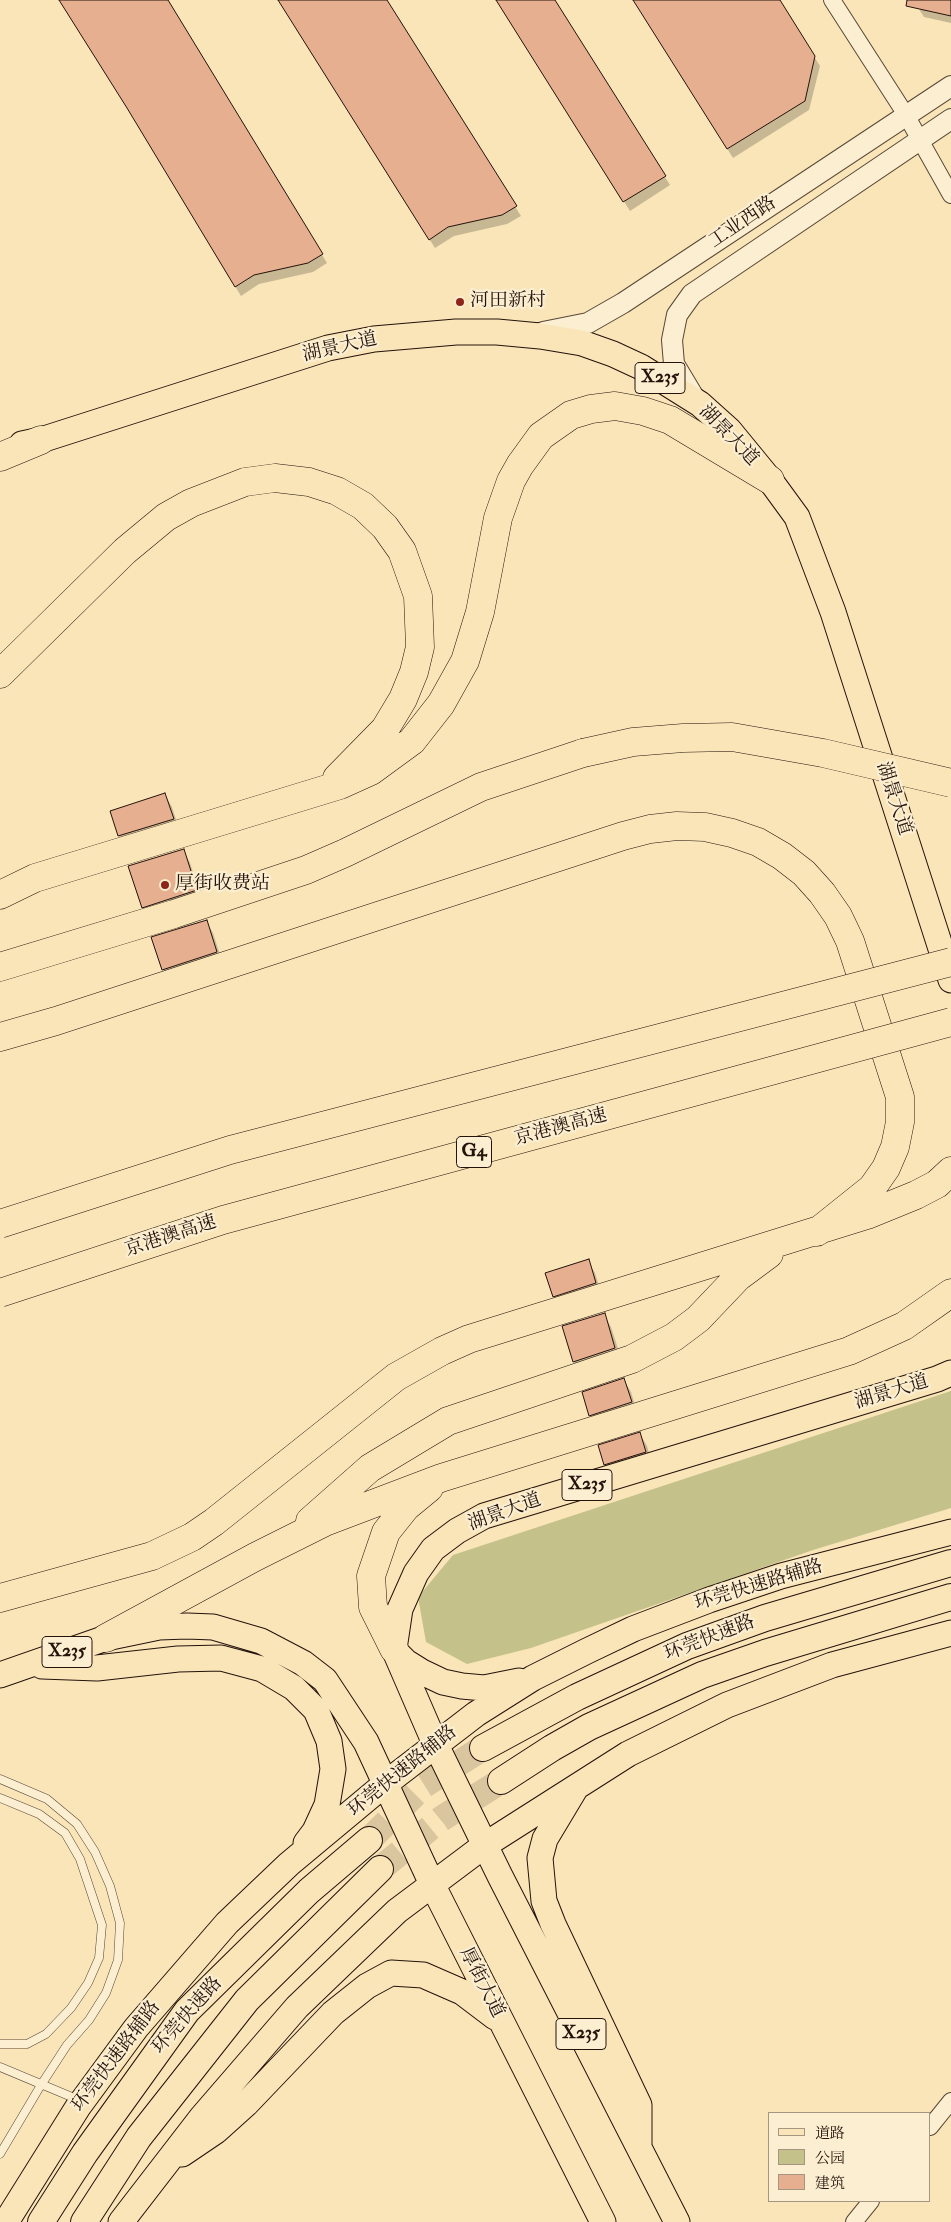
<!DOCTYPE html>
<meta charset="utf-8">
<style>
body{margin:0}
#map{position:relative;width:951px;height:2222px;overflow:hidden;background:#f9e5b8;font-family:"IM FELL Double Pica","Noto Serif SC",serif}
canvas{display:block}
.legend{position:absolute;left:768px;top:2112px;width:162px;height:90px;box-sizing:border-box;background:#fbeed1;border:1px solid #a59682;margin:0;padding:6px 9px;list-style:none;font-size:15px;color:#24120b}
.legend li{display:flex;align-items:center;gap:10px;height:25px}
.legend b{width:25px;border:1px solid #a59682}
</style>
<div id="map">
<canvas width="951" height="2222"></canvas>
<ul class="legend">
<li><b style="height:6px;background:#f9e5b8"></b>道路</li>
<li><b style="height:14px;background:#c4c28a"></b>公园</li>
<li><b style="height:14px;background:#e5af90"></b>建筑</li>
</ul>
</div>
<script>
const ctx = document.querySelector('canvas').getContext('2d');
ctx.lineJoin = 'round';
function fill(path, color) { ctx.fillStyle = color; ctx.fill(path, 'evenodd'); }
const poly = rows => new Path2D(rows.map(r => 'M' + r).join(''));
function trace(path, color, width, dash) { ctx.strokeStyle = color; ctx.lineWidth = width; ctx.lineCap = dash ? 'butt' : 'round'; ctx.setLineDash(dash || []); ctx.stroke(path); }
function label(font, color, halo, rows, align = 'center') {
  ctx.font = font + ' "IM FELL Double Pica","Noto Serif SC",serif'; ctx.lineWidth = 4.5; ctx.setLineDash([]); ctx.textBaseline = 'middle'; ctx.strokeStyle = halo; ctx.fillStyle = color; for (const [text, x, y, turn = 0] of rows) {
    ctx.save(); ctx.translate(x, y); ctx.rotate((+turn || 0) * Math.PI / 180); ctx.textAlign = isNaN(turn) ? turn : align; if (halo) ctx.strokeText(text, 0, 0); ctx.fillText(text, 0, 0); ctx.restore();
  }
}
const green = poly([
 [951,1391,951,1508,813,1550,531,1648,467,1664,426,1642,418,1597,453,1555]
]);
const shadow = poly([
 [60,0,166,0,327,263,313,272,259,284,241,296,134,117],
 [279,0,386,0,521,216,507,224,454,236,435,248],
 [497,0,554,0,670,185,630,211],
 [634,0,778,0,820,66,809,110,733,158],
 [913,0,951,0,951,23,924,17],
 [165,795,172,807,180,832,127,848,119,836,112,812],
 [183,850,190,863,203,902,150,919,143,907],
 [206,921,213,933,223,964,170,982,163,969],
 [588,1261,595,1273,602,1296,561,1308,554,1296],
 [604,1315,611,1327,622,1361,581,1374,574,1362,563,1327],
 [624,1380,631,1392,638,1415,597,1427,590,1415],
 [640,1434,647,1446,652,1464,612,1476,605,1464]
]);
const building = poly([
 [59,0,168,0,323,254,308,263,254,275,235,287,127,108,59,0],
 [278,0,387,0,517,206,502,215,448,227,429,240,278,0],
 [496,0,555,0,666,176,623,202,496,0],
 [633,0,780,0,815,56,805,101,727,149,633,0],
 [907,0,951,0,951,16,906,6,907,0],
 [165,793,174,819,118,836,110,811,165,793],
 [184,849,197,890,142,908,128,866,184,849],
 [207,920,217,952,162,970,151,937,207,920],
 [589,1259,596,1283,553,1297,545,1273,589,1259],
 [605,1313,615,1348,573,1362,562,1326,605,1313],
 [624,1378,632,1402,589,1416,582,1392,624,1378],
 [640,1432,646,1452,604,1465,598,1445,640,1432]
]);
const trunkTunnel = poly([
 [369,1840,424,1785,483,1748],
 [380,1869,441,1819,501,1781]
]);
const service = poly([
 [0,1779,47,1799,77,1824,95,1852,110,1886,120,1923,118,1960,106,1993,89,2020,67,2045,41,2085,0,2154],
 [0,1798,39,1814,65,1833,80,1859,102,1925,99,1958,88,1983,71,2008,46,2034,27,2044,0,2044],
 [0,2067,79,2100]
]);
const minor = poly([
 [832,0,906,115,951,195],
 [930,2127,951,2101],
 [854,2222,871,2201]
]);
const tertiary = poly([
 [543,332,588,323,623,303,951,86],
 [695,399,674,364,672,340,677,315,692,294,951,119]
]);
const primary = poly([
 [22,444,41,440,328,348,374,339,456,332,497,332,540,336,582,343,613,354,641,367,700,404,729,430,770,480,797,517,833,612,951,980],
 [396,1652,406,1662,422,1672,443,1682,462,1686,484,1688,519,1681],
 [42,1666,97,1668,178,1659,221,1658,262,1669,294,1688,316,1710,329,1741,333,1769,327,1805,315,1831,306,1843],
 [0,1675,106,1638,159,1627,187,1626,213,1627,261,1641,303,1663,325,1680,366,1742,432,1884,603,2222],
 [575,1789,545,1839,540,1858,544,1901,553,1924,639,2105,639,2144],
 [182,2154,216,2131,246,2104,333,2013,367,1986,391,1973,423,1975,462,1992,495,2017],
 [6,2222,78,2107,136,2028,227,1923,289,1864,385,1784,476,1714,533,1678,587,1651,633,1629,709,1600,781,1576,951,1532],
 [121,2222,202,2117,297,2007,397,1911,485,1845,628,1754,727,1705,832,1665,951,1633],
 [677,2222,500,1876,433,1739,394,1649,400,1609,416,1573,433,1549,457,1531,484,1516,937,1379,951,1373]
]);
const trunk = poly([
 [483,1748,577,1697,687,1646,765,1618,951,1563],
 [501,1781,552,1748,589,1727,702,1675,765,1653,951,1597],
 [41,2222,85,2153,187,2011,309,1891,369,1840],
 [84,2222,139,2137,247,2000,380,1869]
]);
const motorway = poly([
 [0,457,41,440],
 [0,674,125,551,166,517,191,503,245,482,275,478,309,482,337,491,363,506,385,527,402,551,418,596,420,647,414,672,403,699,385,729,337,778],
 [0,895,35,878,340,785,371,771,412,741,441,704,465,661,480,612,498,518,511,481,520,465,541,436,571,415,591,409,615,406,643,411,670,420,770,480],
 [0,967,174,914,306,870,345,853,481,787,583,753],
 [0,1037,56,1021,623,836,650,829,677,826,705,827,732,833,758,842,782,856,804,873,822,893,838,916,850,941,900,1097,900,1122,895,1147,886,1168,872,1188,817,1232],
 [310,1521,370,1468,448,1421,632,1359,674,1337,698,1319,738,1277,769,1254],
 [0,1598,152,1556,192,1537,214,1522,396,1377,442,1351,469,1339,867,1215,916,1195,937,1184,951,1171],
 [106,1638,255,1557,325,1522,441,1478,849,1351,904,1326,951,1293],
 [394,1649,373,1607,371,1576,386,1532,406,1507,429,1488]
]);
const motorwayBridge = poly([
 [583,753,633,742,683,738,732,737,823,753,951,783],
 [0,1224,230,1150,951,962],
 [0,1293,223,1220,951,1022]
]);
const markers = [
 [460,302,5,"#8f2418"],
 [165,885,5,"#8f2418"]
];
const shields = [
 [660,378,50],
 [474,1152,35],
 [587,1485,50],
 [67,1652,50],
 [581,2034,50]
];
const shieldNames = [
 ["X235",660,378],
 ["G4",474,1152],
 ["X235",587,1485],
 ["X235",67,1652],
 ["X235",581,2034]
];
const streetNames = [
 ["工业西路",743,223,-34],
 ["湖景大道",340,348,-13],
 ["湖景大道",728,436,46],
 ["湖景大道",893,799,72],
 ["京港澳高速",561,1128,-15],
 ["京港澳高速",171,1237,-18],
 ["湖景大道",892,1393,-17],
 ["湖景大道",505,1513,-20],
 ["环莞快速路辅路",759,1586,-17],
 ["环莞快速路",710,1639,-21],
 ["环莞快速路辅路",403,1772,-39],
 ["厚街大道",481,1983,63],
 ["环莞快速路",188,2016,-49],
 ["环莞快速路辅路",117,2057,-53]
];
const poiNames = [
 ["河田新村",470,302],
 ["厚街收费站",175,885]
];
fill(green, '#c4c28a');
fill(shadow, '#0003');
fill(building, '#e5af90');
trace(building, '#24120b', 1);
trace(trunkTunnel, '#d9c59e', 26, [26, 13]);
trace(service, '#594736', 9);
trace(minor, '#594736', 18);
trace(tertiary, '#594736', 22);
trace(primary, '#24120b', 27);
trace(trunk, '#24120b', 28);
trace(motorway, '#24120b', 29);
trace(service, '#fbeed1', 8);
trace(minor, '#fbeed1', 16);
trace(tertiary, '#fbeed1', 20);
trace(primary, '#f9e5b8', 25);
trace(trunk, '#f9e5b8', 26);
trace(motorway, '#f9e5b8', 28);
trace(motorwayBridge, '#24120b', 29, []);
trace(motorwayBridge, '#f9e5b8', 28);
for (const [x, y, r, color] of markers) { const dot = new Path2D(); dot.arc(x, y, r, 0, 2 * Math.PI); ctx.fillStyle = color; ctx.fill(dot); trace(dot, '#fbeed1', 2); }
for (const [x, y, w] of shields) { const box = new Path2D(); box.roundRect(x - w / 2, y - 15.5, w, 31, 4); ctx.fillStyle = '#fbeed1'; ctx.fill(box); trace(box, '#24120b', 1); }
label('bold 18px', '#24120b', null, shieldNames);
label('19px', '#24120b', '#fbeed1', streetNames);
label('19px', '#24120b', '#fbeed1', poiNames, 'left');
</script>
